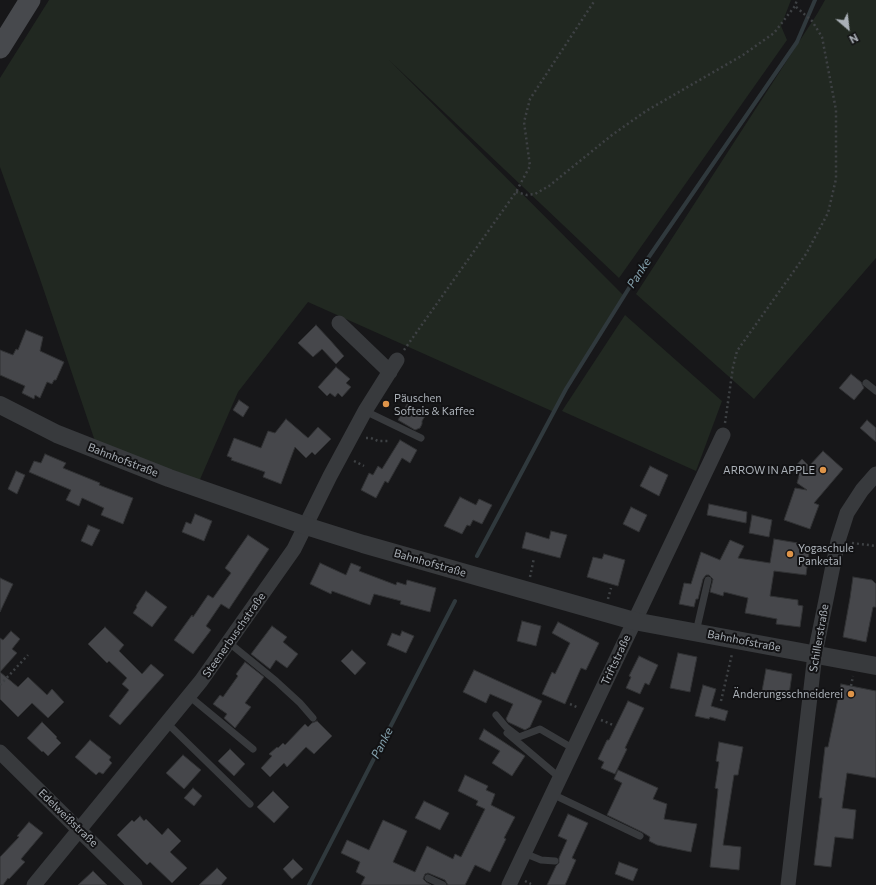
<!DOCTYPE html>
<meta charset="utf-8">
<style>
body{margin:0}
#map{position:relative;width:876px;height:885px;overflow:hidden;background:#171719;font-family:Commissioner,sans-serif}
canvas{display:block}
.north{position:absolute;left:828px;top:8px;width:40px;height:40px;-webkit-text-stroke:3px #121214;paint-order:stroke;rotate:152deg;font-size:11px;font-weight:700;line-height:16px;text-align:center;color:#aab0b7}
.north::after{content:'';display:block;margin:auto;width:14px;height:18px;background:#aab0b7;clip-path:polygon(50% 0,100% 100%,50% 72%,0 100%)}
</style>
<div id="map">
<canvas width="876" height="885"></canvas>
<div class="north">N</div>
</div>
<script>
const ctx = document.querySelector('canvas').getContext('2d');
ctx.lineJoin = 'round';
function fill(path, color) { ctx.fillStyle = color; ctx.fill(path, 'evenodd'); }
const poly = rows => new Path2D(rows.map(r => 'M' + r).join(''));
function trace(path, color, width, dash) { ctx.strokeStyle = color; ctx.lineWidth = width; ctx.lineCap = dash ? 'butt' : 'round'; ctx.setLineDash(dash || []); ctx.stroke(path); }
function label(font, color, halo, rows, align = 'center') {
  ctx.font = font + ' Commissioner,sans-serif'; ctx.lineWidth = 4; ctx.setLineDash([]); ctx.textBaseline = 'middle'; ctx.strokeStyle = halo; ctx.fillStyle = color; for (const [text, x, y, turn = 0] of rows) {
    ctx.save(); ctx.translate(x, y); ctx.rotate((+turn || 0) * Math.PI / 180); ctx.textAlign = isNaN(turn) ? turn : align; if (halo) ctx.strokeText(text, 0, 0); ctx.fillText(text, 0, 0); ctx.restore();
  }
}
const green = poly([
 [49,0,791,0,781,26,787,40,619,278,389,60,624,296,554,412,308,302,238,392,198,484,98,450,39,276,0,167,0,78],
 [825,0,876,0,876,258,754,399,636,294,817,14],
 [625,315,722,401,696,471,562,411]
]);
const stream = poly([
 [477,556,566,389,644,264,797,42,815,0],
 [309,885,455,601]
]);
const building = poly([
 [316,325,330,340,344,356,336,364,322,349,313,357,298,343,316,325],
 [26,330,43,337,40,351,64,362,56,380,54,380,52,384,47,382,40,398,35,395,34,399,22,393,25,386,0,375,0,350,13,355,16,349,18,350,26,330],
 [336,367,350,379,346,383,351,387,342,397,338,393,335,397,330,393,327,396,318,387,336,367],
 [851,374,861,382,864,388,854,400,839,388,851,374],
 [239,400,249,407,243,417,233,410,239,400],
 [407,404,425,416,422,421,422,424,420,428,415,430,398,420,407,404],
 [286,419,308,438,318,427,331,439,315,455,312,452,306,458,295,447,281,484,263,477,265,472,231,460,232,458,227,456,234,438,261,448,268,431,275,433,286,419],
 [867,420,876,428,876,442,860,428,867,420],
 [400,440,417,450,410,463,402,458,388,483,385,481,376,498,361,490,369,473,373,475,378,466,382,469,400,440],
 [823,451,843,469,814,503,819,505,810,529,784,520,795,488,807,490,797,483,799,476,791,471,802,459,809,466,823,451],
 [45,454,66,463,63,468,100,483,99,485,133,498,123,524,101,515,104,508,82,498,79,506,66,500,71,490,29,472,34,461,41,463,45,454],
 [650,466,668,475,659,496,640,486,650,466],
 [16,471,25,475,17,494,8,489,16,471],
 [460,497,476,505,479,499,492,505,482,524,473,520,470,526,467,525,462,534,444,526,460,497],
 [709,504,747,512,746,523,707,515,709,504],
 [631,507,647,515,639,532,623,524,631,507],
 [195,514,212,521,204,541,182,532,186,522,191,524,195,514],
 [752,515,772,520,769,537,749,533,752,515],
 [88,525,100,530,92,546,81,541,88,525],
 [551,531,567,535,560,558,522,548,526,532,549,539,551,531],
 [248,535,269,549,229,609,221,604,206,626,211,630,193,654,174,640,192,615,193,617,208,595,213,598,231,573,225,568,248,535],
 [774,539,810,545,806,575,774,571,770,596,798,600,798,605,803,606,800,627,776,624,777,619,745,613,748,598,724,592,723,596,710,592,713,579,709,575,706,575,703,579,698,599,696,599,694,607,679,604,684,583,691,584,701,552,720,560,730,540,744,546,738,558,770,563,774,539],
 [604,554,625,560,618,586,587,577,593,557,602,559,604,554],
 [320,563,346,575,351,563,361,567,359,571,396,585,397,582,406,585,407,580,436,588,430,612,400,604,401,601,374,594,370,605,332,591,331,594,310,584,320,563],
 [853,577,872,580,876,584,876,607,873,607,866,642,843,637,850,598,853,577],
 [0,578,13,584,0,612,0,578],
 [146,591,167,607,152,627,133,613,137,607,136,606,146,591],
 [522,621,541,626,536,646,517,641,522,621],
 [558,622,599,643,586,670,581,668,565,704,542,694,552,672,555,674,570,643,552,633,558,622],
 [272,626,287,637,283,642,298,654,287,668,276,660,270,669,251,654,272,626],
 [105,627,124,645,119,651,142,674,151,664,164,675,120,725,109,716,129,690,122,684,127,678,109,661,107,663,88,644,105,627],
 [11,631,20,639,12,649,17,653,0,672,0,638,3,640,11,631],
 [402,631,414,636,406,653,387,645,392,633,400,636,402,631],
 [352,650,366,663,355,675,341,661,352,650],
 [678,653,697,657,690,692,670,688,678,653],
 [639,656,658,665,649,685,645,683,640,694,626,688,631,677,629,676,639,656],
 [245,662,264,677,245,703,251,707,235,728,224,718,227,714,213,704,220,695,223,697,238,676,236,674,245,662],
 [766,669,792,674,789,695,762,691,766,669],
 [474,670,542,701,530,727,525,730,508,722,506,719,513,704,490,694,486,703,463,692,474,670],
 [0,672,18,687,28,677,47,695,52,689,64,702,48,718,32,703,18,717,0,699,0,672],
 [841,684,876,691,876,778,847,773,842,808,856,810,853,839,835,837,831,867,814,865,822,798,819,798,825,747,828,747,841,684],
 [703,685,716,689,711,706,728,711,725,721,710,717,709,719,695,716,703,685],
 [628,701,644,708,625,748,627,749,615,774,601,768,604,762,598,759,607,740,609,740,628,701],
 [317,721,332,736,314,754,306,747,287,767,284,763,270,777,261,768,272,756,269,754,277,747,278,748,283,743,285,745,305,724,308,727,312,723,317,721],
 [42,722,57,737,56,738,61,743,48,756,43,751,42,752,27,738,42,722],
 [484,729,525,756,512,776,492,763,500,751,479,739,484,729],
 [90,740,111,757,109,760,112,763,103,774,99,772,96,775,75,757,90,740],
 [719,742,743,747,738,775,734,775,723,845,741,847,739,870,710,867,718,789,715,788,719,762,716,761,719,742],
 [230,749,245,764,234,776,218,761,230,749],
 [183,755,201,770,184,789,166,773,183,755],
 [618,770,658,788,653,799,667,804,664,819,697,824,691,852,657,845,649,841,650,837,642,832,607,815,622,783,614,779,618,770],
 [465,775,488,786,486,790,495,794,491,805,515,817,504,838,506,839,490,872,475,865,465,885,448,885,445,880,428,873,425,874,423,879,426,882,431,885,361,885,365,877,356,872,360,862,341,853,347,840,369,850,383,820,407,831,393,862,415,872,427,846,453,859,455,854,461,857,485,809,476,805,478,801,458,791,465,775],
 [193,788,202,796,194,806,184,798,193,788],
 [273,791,289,807,274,823,257,807,273,791],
 [424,801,449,813,440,830,415,818,424,801],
 [568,814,588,823,572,858,576,860,565,885,547,885,556,866,559,863,559,858,567,840,558,836,568,814],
 [140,816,144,821,146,819,162,835,168,828,181,841,170,852,187,868,172,883,150,862,147,865,117,835,132,820,134,822,140,816],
 [29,822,43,833,21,859,25,862,9,879,8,878,3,885,0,885,0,857,19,837,17,836,29,822],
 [293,859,303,869,292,879,283,869,293,859],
 [619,862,638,869,633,881,615,874,619,862],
 [217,868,227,878,221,885,199,885,217,868],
 [93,871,107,885,78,885,93,871]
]);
const path = poly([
 [516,192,527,195,535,194,549,186,612,135,646,111,743,55,774,33,795,6,797,0],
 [404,350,516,192,530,166,524,122,530,99,595,0],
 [725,423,733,367,737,351,806,254,828,213,836,179,836,110,822,37,812,21,795,6],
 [366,438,371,438,378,441,390,441],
 [354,461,364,466],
 [852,543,876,546],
 [530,577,534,558],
 [608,599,611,588],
 [0,685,28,655],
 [851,686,853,676],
 [721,701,732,654],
 [570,704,579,708],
 [601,720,613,725],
 [525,881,531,884]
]);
const service = poly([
 [866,383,876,391],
 [365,411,421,438],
 [696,632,708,580],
 [228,642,276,681,300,703,313,718],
 [189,696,253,749],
 [496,715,506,727,519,737,540,729,574,749],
 [167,723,250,804],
 [507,733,560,778],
 [552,794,640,836],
 [524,853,541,860,555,861],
 [428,878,443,885]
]);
const minor = poly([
 [339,323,390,372],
 [0,752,135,885],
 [34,885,201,681,294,549,330,476,365,411,397,360],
 [509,885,723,435],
 [788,885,815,654,838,541,847,513,862,490,876,474]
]);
const tertiary = poly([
 [0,405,57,434,169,478,306,526,363,544,634,621,876,666]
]);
const secondary = poly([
 [0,48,30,0]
]);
const markers = [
 [386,404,4,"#de9449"],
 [823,470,4,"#de9449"],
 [790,554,4,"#de9449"],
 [851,694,4,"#de9449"]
];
const poiNames = [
 ["Päuschen",394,398],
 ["Softeis & Kaffee",394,411],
 ["ARROW IN APPLE",815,470,"right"],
 ["Yogaschule",798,548],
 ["Panketal",798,561],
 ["Änderungsschneiderei",843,694,"right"]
];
const streetNames = [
 ["Bahnhofstraße",123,460,21],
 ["Bahnhofstraße",430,563,16],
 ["Steenerbuschstraße",234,635,-55],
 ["Schillerstraße",819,638,-80],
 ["Bahnhofstraße",744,641,11],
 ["Triftstraße",616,660,-65],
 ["Edelweißstraße",68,818,44]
];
const waterNames = [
 ["Panke",639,273,-57],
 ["Panke",382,743,-63]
];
fill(green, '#212821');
trace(stream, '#30393d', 4);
fill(building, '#46474b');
trace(building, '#313234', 1);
trace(path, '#3e4144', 2.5, [2, 3]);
trace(service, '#383a3d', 7);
trace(minor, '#383a3d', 15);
trace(tertiary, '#383a3d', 18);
trace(secondary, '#47494d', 21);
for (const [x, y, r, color] of markers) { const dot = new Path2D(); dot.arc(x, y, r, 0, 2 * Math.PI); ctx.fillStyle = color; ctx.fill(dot); trace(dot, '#121214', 1.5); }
label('11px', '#aab0b7', '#121214', poiNames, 'left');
label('11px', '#aab0b7', '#121214', streetNames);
label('italic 12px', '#85a2ae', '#121214', waterNames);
</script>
